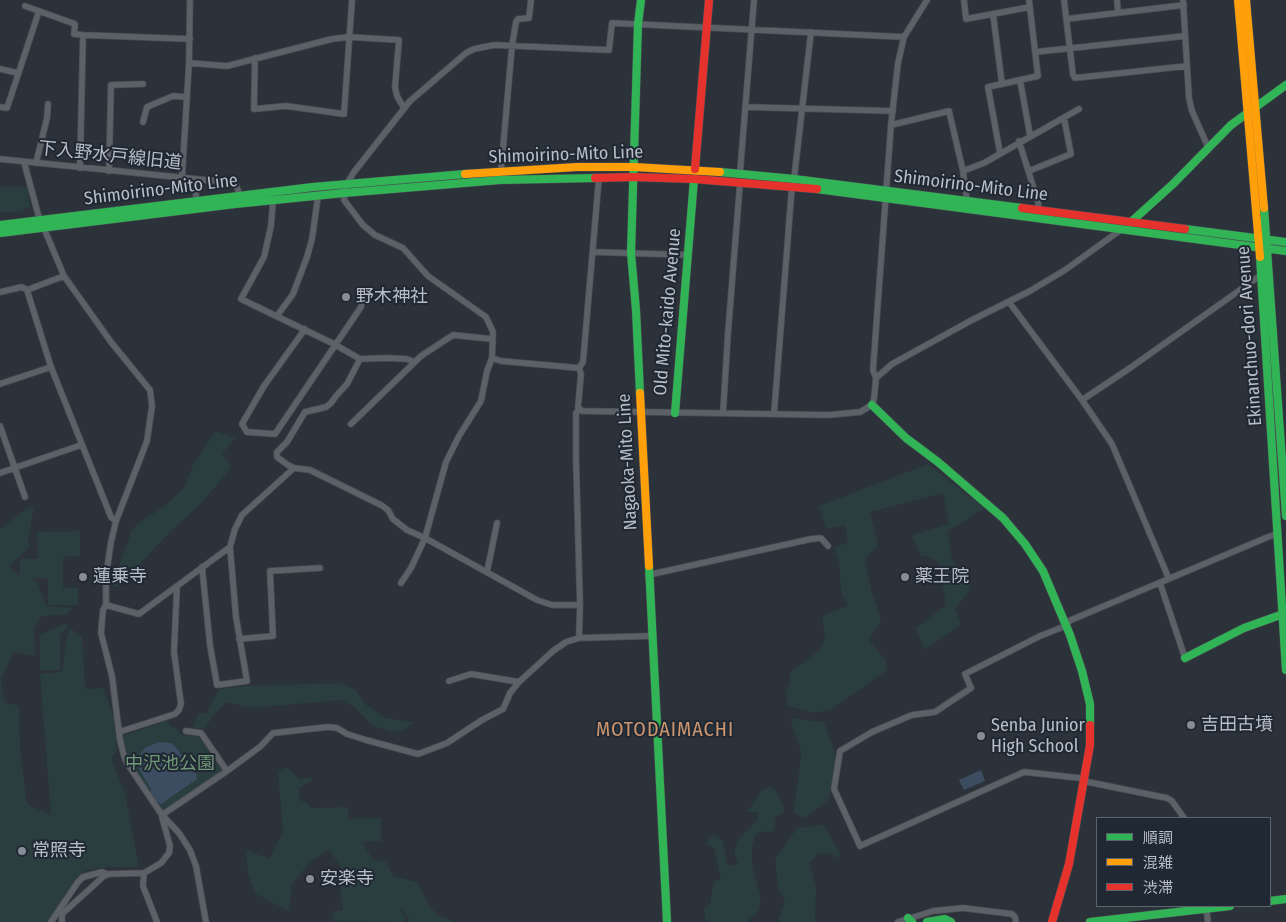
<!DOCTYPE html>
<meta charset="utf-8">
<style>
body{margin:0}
#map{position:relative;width:1286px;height:922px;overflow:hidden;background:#2c3239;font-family:"Fira Sans Condensed","Noto Sans JP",sans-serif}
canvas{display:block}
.legend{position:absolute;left:1096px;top:817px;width:175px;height:90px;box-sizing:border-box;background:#202833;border:1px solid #5c646f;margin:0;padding:6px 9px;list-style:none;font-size:15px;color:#b7bec9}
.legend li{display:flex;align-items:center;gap:10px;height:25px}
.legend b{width:25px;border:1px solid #5c646f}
</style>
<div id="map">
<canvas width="1286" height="922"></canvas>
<ul class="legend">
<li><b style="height:6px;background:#30b455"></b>順調</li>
<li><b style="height:6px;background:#ff9f0a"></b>混雑</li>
<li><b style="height:6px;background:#e5322d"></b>渋滞</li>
</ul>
</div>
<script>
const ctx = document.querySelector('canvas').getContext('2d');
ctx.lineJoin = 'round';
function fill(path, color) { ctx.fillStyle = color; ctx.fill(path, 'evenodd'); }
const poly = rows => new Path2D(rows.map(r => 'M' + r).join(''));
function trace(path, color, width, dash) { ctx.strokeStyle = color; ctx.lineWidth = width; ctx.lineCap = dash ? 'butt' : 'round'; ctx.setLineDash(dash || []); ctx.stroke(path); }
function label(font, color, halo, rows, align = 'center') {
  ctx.font = font + ' "Fira Sans Condensed","Noto Sans JP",sans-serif'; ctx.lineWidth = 4; ctx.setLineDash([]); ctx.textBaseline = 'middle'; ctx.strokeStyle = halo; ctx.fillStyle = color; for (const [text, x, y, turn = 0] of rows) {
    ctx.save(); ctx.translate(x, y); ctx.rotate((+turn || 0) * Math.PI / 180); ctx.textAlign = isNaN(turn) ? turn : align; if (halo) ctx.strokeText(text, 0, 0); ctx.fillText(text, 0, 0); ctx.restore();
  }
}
const green = poly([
 [0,187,27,187,30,207,20,212,0,212],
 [216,431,235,438,222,454,231,465,227,473,203,501,166,536,119,586,112,587,132,529,144,519,162,508,184,488,193,465],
 [928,464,985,508,948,531,952,560,956,566,963,565,970,590,955,609,961,624,925,650,916,628,946,605,939,564,932,558,920,555,912,535,949,524,943,493,870,512,878,545,865,559,871,590,881,620,869,640,885,659,887,670,832,709,815,713,788,706,786,691,790,683,790,672,819,651,825,638,822,616,848,606,841,592,839,561,834,548,848,542,845,525,826,529,819,506],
 [27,508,34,508,28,540,30,547,9,566,20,576,20,559,38,559,37,532,80,531,80,556,63,557,63,588,78,588,78,605,48,605,48,578,31,579,37,581,46,606,72,608,67,614,42,616,34,628,35,656,14,652,1,679,4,702,19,706,20,751,27,804,51,815,40,674,62,672,66,641,70,628,82,637,85,689,103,688,114,718,117,751,111,758,125,793,139,867,109,867,90,869,82,873,75,880,48,922,0,922,0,529],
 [67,623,68,627,60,635,60,670,40,670,40,634],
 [340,683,356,690,366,705,386,718,414,722,404,730,391,732,372,725,354,707,341,700,262,707,247,707,227,702,212,717,205,729,193,728,198,714,206,713,219,689,245,686],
 [790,718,824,722,836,757,834,777,828,800,805,818,793,812,800,768,801,751],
 [169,720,169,725,177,729,180,734,199,737,221,769,221,772,164,810,160,809,130,762,122,736],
 [287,767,300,780,311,777,313,780,299,788,299,800,308,803,311,808,348,807,348,819,381,818,381,841,362,842,373,860,386,862,393,876,417,882,430,907,438,915,456,922,407,922,410,920,398,905,406,920,402,922,332,921,334,911,343,911,340,893,344,871,329,850,310,862,292,884,289,911,256,894,248,875,246,850,269,859,283,832,278,771],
 [771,787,777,792,785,811,779,815,773,818,776,823,773,833,766,831,756,834,752,846,752,866,761,898,759,910,747,922,712,922,705,920,704,908,710,903,714,881,721,880,714,848,705,843,714,835,723,841,727,865,738,865,734,850,738,840,756,822,759,813,747,812,762,790],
 [824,825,841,856,838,858,832,854,819,853,809,863,816,888,815,922,778,922,785,901,778,887,775,859,797,828]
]);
const water = poly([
 [159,742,171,743,174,745,196,774,197,779,161,804,154,800,151,794,151,789,143,776,135,760,146,747],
 [981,770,985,781,964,790,959,780]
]);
const street = poly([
 [964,0,966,19,1030,7],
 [1064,0,1073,75,1075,78,1187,66],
 [1117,0,1118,13],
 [1183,0,1189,98,1192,111,1208,147],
 [25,6,75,24,74,34,83,35],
 [993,14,1002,84],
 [1066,19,1184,5],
 [904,37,612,23,609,50,494,45,474,49,466,53,410,101,354,172,346,185,344,200,363,225,375,235,403,248,428,276,486,317,493,332,492,358,501,361,579,368,581,374,578,407,582,411,829,415,860,412,872,405,874,399,876,378,892,364,972,320,1030,291,1065,270,1122,229],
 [1035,52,1185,36],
 [255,58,254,109,286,106,344,114,352,0],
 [189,63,227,66,332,39,349,37,399,40,395,87,397,96,404,108],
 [0,69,18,73],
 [1020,80,1030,135],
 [0,107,7,108,39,11],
 [745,107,893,111],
 [143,122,147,107,173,96,187,97],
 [891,125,949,111,963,171,967,201],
 [1019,141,1038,202,1039,210],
 [1000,153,988,87,1038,76,1029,0],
 [0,159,235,183,240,195],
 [24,162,38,214,64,276,111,342,150,390,152,406,147,441,116,521,111,542,106,576,106,605,103,610,101,633,112,676,120,740,124,756,127,763,162,815,179,833,190,850,196,866,206,922],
 [36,163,47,118,48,104],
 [80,168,83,35,190,39],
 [109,171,111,85,143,84],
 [501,171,512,46,516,22,518,19,529,18,531,0],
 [963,171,984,163,1079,109],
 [1029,171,1071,154,1064,118],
 [740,173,754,0],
 [182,178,189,63,190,0],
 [794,179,811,32],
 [196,201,196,179],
 [273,201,271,226,264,257,241,299,334,344,360,359,386,358,407,359,415,362],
 [593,252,688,255],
 [27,290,51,367,111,517,116,521],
 [0,292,22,287,27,290,64,276],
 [1009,302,1082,400,1112,444,1169,579],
 [277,316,293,294,307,257,312,239,318,196],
 [305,329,264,386,242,424,247,432,275,434,361,307,364,291],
 [360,359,347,384,336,396,331,403,326,407,305,412,287,442,277,452,277,457,288,465,294,468,310,470,381,505,388,510,393,519,407,530,425,538,537,600,552,605,580,605],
 [579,368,583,362,599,177],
 [876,378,873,370,891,125,898,63,904,37,927,0],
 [0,384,51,367],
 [1082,400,1130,368,1261,275],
 [579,409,576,413,576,458,580,605,579,638],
 [723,413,728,333,740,183],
 [774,414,792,186],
 [351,424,421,356,453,335,492,339],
 [0,426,25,497],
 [0,473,81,445],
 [202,567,210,645,217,685,247,681,236,617,230,547,235,529,242,515,294,468],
 [487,572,497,523],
 [648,575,811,539,821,538,828,546],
 [401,583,411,568,425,538,446,462,459,436,481,401,487,371,492,358],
 [1160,583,1185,658],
 [106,605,139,614,230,547],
 [239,639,273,636,270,571,320,568],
 [449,681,471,674,519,682],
 [186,731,201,733,227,771],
 [119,732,175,714,179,710,181,704,174,652,177,586],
 [162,815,227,771,261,746,273,733,328,727,337,728,347,734,366,740,418,754,447,743,482,720,503,709,510,693,519,682,553,651,566,642,579,638,651,636],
 [1184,818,1172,801,1167,798,1088,782,1080,778,1024,772,860,846,834,789,840,751,872,732,912,715,935,712,971,688,965,674,1040,636,1063,627,1071,620,1268,537,1277,534],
 [144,873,143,886,157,922],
 [1206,906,1208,922],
 [51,922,78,882,83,877,102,872,107,874],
 [62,922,62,914,104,876,109,874,144,873,161,863,169,853,170,846,162,817],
 [898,922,933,911,963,908,1012,914,1015,917,1016,922]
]);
const fast = poly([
 [720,172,794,179,1022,208],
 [817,189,1286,251],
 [1264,208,1286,516],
 [1131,222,1173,184,1231,125,1286,85],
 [0,225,313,187,465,174],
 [1185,229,1286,242],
 [0,233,235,204,344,193,500,180,595,178],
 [1260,257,1286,670],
 [640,393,636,310,631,253,638,24,641,0],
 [872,405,906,438,938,462,1003,518,1025,544,1043,571,1070,635,1082,671,1090,704,1090,725],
 [675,413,694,179],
 [649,566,667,922],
 [1185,658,1244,628,1286,613],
 [1270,901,1286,899],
 [908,918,912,922],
 [927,922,945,919,951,922],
 [1090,922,1230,906]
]);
const slow = poly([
 [1238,0,1260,257],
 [1246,0,1264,208],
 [465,174,577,167,634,167,720,172],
 [640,393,649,566]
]);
const jam = poly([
 [695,169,709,0],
 [595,178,633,177,694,179,817,189],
 [1022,208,1185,229],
 [1052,922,1069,864,1090,745,1090,725]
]);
const markers = [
 [346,297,5,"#868d97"],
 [83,577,5,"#868d97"],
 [905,577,5,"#868d97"],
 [1191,725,5,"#868d97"],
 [981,736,5,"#868d97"],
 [22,851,5,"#868d97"],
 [310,879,5,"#868d97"]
];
const streetNames = [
 ["Shimoirino-Mito Line",566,155,-2],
 ["下入野水戸線旧道",110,156,6],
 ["Shimoirino-Mito Line",971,186,7],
 ["Shimoirino-Mito Line",161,190,-7],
 ["Old Mito-kaido Avenue",668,312,-85],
 ["Ekinanchuo-dori Avenue",1250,336,-94],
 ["Nagaoka-Mito Line",628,462,-93]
];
const poiNames = [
 ["野木神社",356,297],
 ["蓮乗寺",93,577],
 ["薬王院",915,577],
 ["吉田古墳",1201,725],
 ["Senba Junior",991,726],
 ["High School",991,747],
 ["常照寺",32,851],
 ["安楽寺",320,879]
];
const parkNames = [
 ["中沢池公園",170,764]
];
const quarterNames = [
 ["MOTODAIMACHI",665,730]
];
fill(green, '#2a3d3f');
fill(water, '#3c4d61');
trace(street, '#4a4e54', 7);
trace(fast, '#4a4e54', 9);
trace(slow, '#4a4e54', 9);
trace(jam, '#4a4e54', 9);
trace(street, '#5c6067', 5.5);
trace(fast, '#30b455', 8);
trace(slow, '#ff9f0a', 8);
trace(jam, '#e5322d', 8);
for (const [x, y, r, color] of markers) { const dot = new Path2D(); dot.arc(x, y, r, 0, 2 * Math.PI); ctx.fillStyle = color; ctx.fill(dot); trace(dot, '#202833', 2); }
label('18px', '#b7bec9', '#202833', streetNames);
label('18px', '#b7bec9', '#202833', poiNames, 'left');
label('18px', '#709778', '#202833', parkNames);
ctx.letterSpacing = '1px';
label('20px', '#cd956e', '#202833', quarterNames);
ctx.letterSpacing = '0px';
</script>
